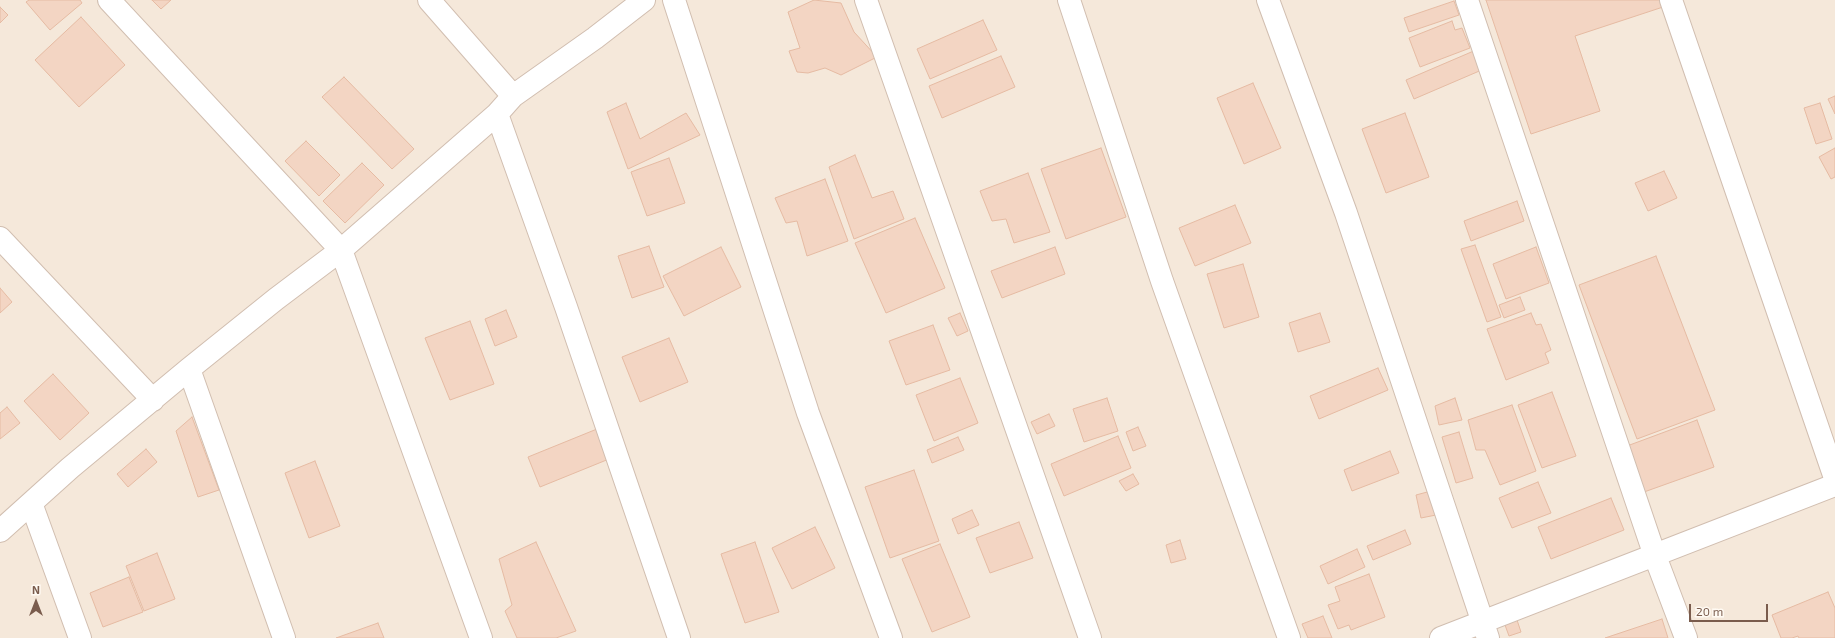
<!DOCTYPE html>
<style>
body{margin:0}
#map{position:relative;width:1835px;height:638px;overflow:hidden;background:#fdf6ec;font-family:"Exo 2",sans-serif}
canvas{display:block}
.north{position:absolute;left:16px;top:582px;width:40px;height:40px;-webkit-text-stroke:3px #fffaf3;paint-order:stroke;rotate:0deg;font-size:11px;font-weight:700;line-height:16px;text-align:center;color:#7a5c4d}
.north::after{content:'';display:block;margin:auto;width:14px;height:18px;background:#7a5c4d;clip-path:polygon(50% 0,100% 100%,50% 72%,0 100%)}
.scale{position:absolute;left:1689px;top:604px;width:79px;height:18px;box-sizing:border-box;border:2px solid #7a5c4d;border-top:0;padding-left:5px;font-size:12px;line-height:14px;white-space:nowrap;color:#7a5c4d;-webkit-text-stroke:3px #fffaf3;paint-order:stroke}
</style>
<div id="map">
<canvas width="1835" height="638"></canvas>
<div class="north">N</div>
<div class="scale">20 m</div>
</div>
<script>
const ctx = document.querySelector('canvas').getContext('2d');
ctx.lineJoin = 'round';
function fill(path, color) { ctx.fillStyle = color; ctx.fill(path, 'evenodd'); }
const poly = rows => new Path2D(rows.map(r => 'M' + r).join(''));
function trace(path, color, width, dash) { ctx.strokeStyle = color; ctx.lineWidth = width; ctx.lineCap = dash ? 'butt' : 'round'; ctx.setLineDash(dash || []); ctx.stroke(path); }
const residential = poly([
 [0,0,1835,0,1835,638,0,638]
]);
const building = poly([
 [29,0,80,0,82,3,50,30,26,2,29,0],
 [152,0,171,0,161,9,152,0],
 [814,0,841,3,854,32,877,57,841,75,825,68,808,73,797,72,789,51,800,48,788,12,814,0],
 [1486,0,1661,0,1663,7,1575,36,1600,111,1531,134,1486,0],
 [1454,1,1459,15,1409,32,1404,18,1454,1],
 [0,7,8,15,0,23,0,7],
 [81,17,125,65,79,107,35,60,81,17],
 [983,20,997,50,930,79,917,49,983,20],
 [1452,21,1455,30,1462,28,1470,48,1420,67,1409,38,1452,21],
 [1476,50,1484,69,1414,99,1406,80,1476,50],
 [1001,56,1015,87,942,118,929,86,1001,56],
 [344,77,414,149,392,169,322,97,344,77],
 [1253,83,1281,148,1244,164,1217,98,1253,83],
 [1835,96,1835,114,1828,99,1835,96],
 [626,103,640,139,686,113,700,135,628,169,607,112,626,103],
 [1820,103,1832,139,1816,144,1804,108,1820,103],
 [1405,113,1429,177,1386,193,1362,129,1405,113],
 [306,141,340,175,319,196,285,161,306,141],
 [1101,148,1126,217,1066,239,1041,169,1101,148],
 [1835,148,1835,177,1831,179,1819,157,1835,148],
 [855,155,872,198,893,191,904,219,854,239,829,167,855,155],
 [669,158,685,203,647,216,631,172,669,158],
 [362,163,384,185,345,223,323,201,362,163],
 [1664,171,1677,198,1648,211,1635,183,1664,171],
 [1028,173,1050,232,1014,243,1006,219,992,221,980,191,1028,173],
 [825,179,848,241,807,256,797,221,786,223,775,198,825,179],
 [1517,201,1524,221,1471,241,1464,221,1517,201],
 [1235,205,1251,243,1195,266,1179,228,1235,205],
 [915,218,945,288,886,313,855,243,915,218],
 [1475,245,1501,317,1487,322,1461,249,1475,245],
 [649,246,664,287,632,298,618,256,649,246],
 [721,247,741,287,684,316,663,276,721,247],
 [1055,247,1065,274,1002,298,991,271,1055,247],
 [1536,247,1549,283,1506,299,1493,264,1536,247],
 [1656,256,1715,410,1637,439,1579,285,1656,256],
 [1243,264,1259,317,1224,328,1207,274,1243,264],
 [0,288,12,302,0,313,0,288],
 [1520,297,1525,310,1504,318,1499,305,1520,297],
 [506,310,517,337,495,346,485,319,506,310],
 [960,313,968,331,957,336,948,318,960,313],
 [1320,313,1330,342,1298,352,1289,323,1320,313],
 [1531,313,1536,325,1541,324,1551,350,1545,353,1549,363,1506,380,1487,329,1531,313],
 [470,321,494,384,450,400,425,338,470,321],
 [933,325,950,370,906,385,889,341,933,325],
 [669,338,688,382,640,402,622,357,669,338],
 [1378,368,1388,390,1319,419,1310,396,1378,368],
 [53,374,89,413,60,440,24,401,53,374],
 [960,378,978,423,934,441,916,395,960,378],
 [1552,392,1576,456,1542,468,1518,405,1552,392],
 [1107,398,1118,431,1084,442,1073,409,1107,398],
 [1455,398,1462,420,1439,425,1435,406,1455,398],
 [1512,405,1536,471,1500,485,1485,450,1476,450,1468,420,1512,405],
 [7,407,20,423,0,439,0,413,7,407],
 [1049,414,1055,426,1037,434,1031,422,1049,414],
 [192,417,219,490,198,497,176,431,192,417],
 [1697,420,1714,467,1644,492,1627,446,1697,420],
 [1138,427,1146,446,1133,451,1126,432,1138,427],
 [597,429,609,459,540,487,528,457,597,429],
 [1459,432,1473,478,1456,483,1442,437,1459,432],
 [1118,436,1131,468,1064,496,1051,464,1118,436],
 [958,437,964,450,932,463,927,450,958,437],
 [146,449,157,462,128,487,117,474,146,449],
 [1390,451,1399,473,1352,491,1344,470,1390,451],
 [315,461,340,526,309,538,285,473,315,461],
 [914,470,939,541,890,558,865,487,914,470],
 [1133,474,1139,484,1126,491,1119,481,1133,474],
 [1538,482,1551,513,1512,528,1499,498,1538,482],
 [1431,491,1436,515,1421,518,1416,495,1431,491],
 [1611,498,1624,530,1551,559,1538,527,1611,498],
 [972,510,979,525,958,534,952,519,972,510],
 [1019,522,1033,558,990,573,976,538,1019,522],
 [815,527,835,568,792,589,772,548,815,527],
 [1405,530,1411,544,1373,560,1367,546,1405,530],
 [1180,540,1186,559,1171,563,1166,545,1180,540],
 [536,542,576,631,556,638,517,638,505,611,512,605,499,559,536,542],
 [755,542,779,612,745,623,721,554,755,542],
 [940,544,970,617,932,632,902,559,940,544],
 [1357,549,1365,567,1328,584,1320,566,1357,549],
 [157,553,175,599,144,611,126,566,157,553],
 [1369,574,1385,617,1351,630,1349,625,1338,629,1328,605,1340,601,1335,587,1369,574],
 [129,577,143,612,103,627,90,593,129,577],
 [1828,592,1835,608,1835,638,1799,638,1798,636,1792,638,1781,638,1772,615,1828,592],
 [1323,616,1332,638,1308,638,1302,624,1323,616],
 [1662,619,1668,638,1605,638,1662,619],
 [1517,620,1521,632,1509,636,1505,625,1517,620],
 [378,623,384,638,336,638,378,623]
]);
const minor = poly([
 [109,0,341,250,481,638],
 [429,0,513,96],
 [674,0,808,413,891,638],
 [866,0,1090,638],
 [1069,0,1162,281,1289,638],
 [1268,0,1346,213,1488,638],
 [1467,0,1655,556,1686,638],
 [1671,0,1835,478],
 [497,114,566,307,679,638],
 [0,238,153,400],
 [189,369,284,638],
 [31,503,80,638],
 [0,531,70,468,189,369,276,299,341,250,497,114,513,96,595,38,644,0],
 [1441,638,1835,485]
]);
fill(residential, '#f5e8da');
fill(building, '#f3d5c3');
trace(building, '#e6bba3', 1);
trace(minor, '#d1beb0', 24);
trace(minor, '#fff', 22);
</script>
